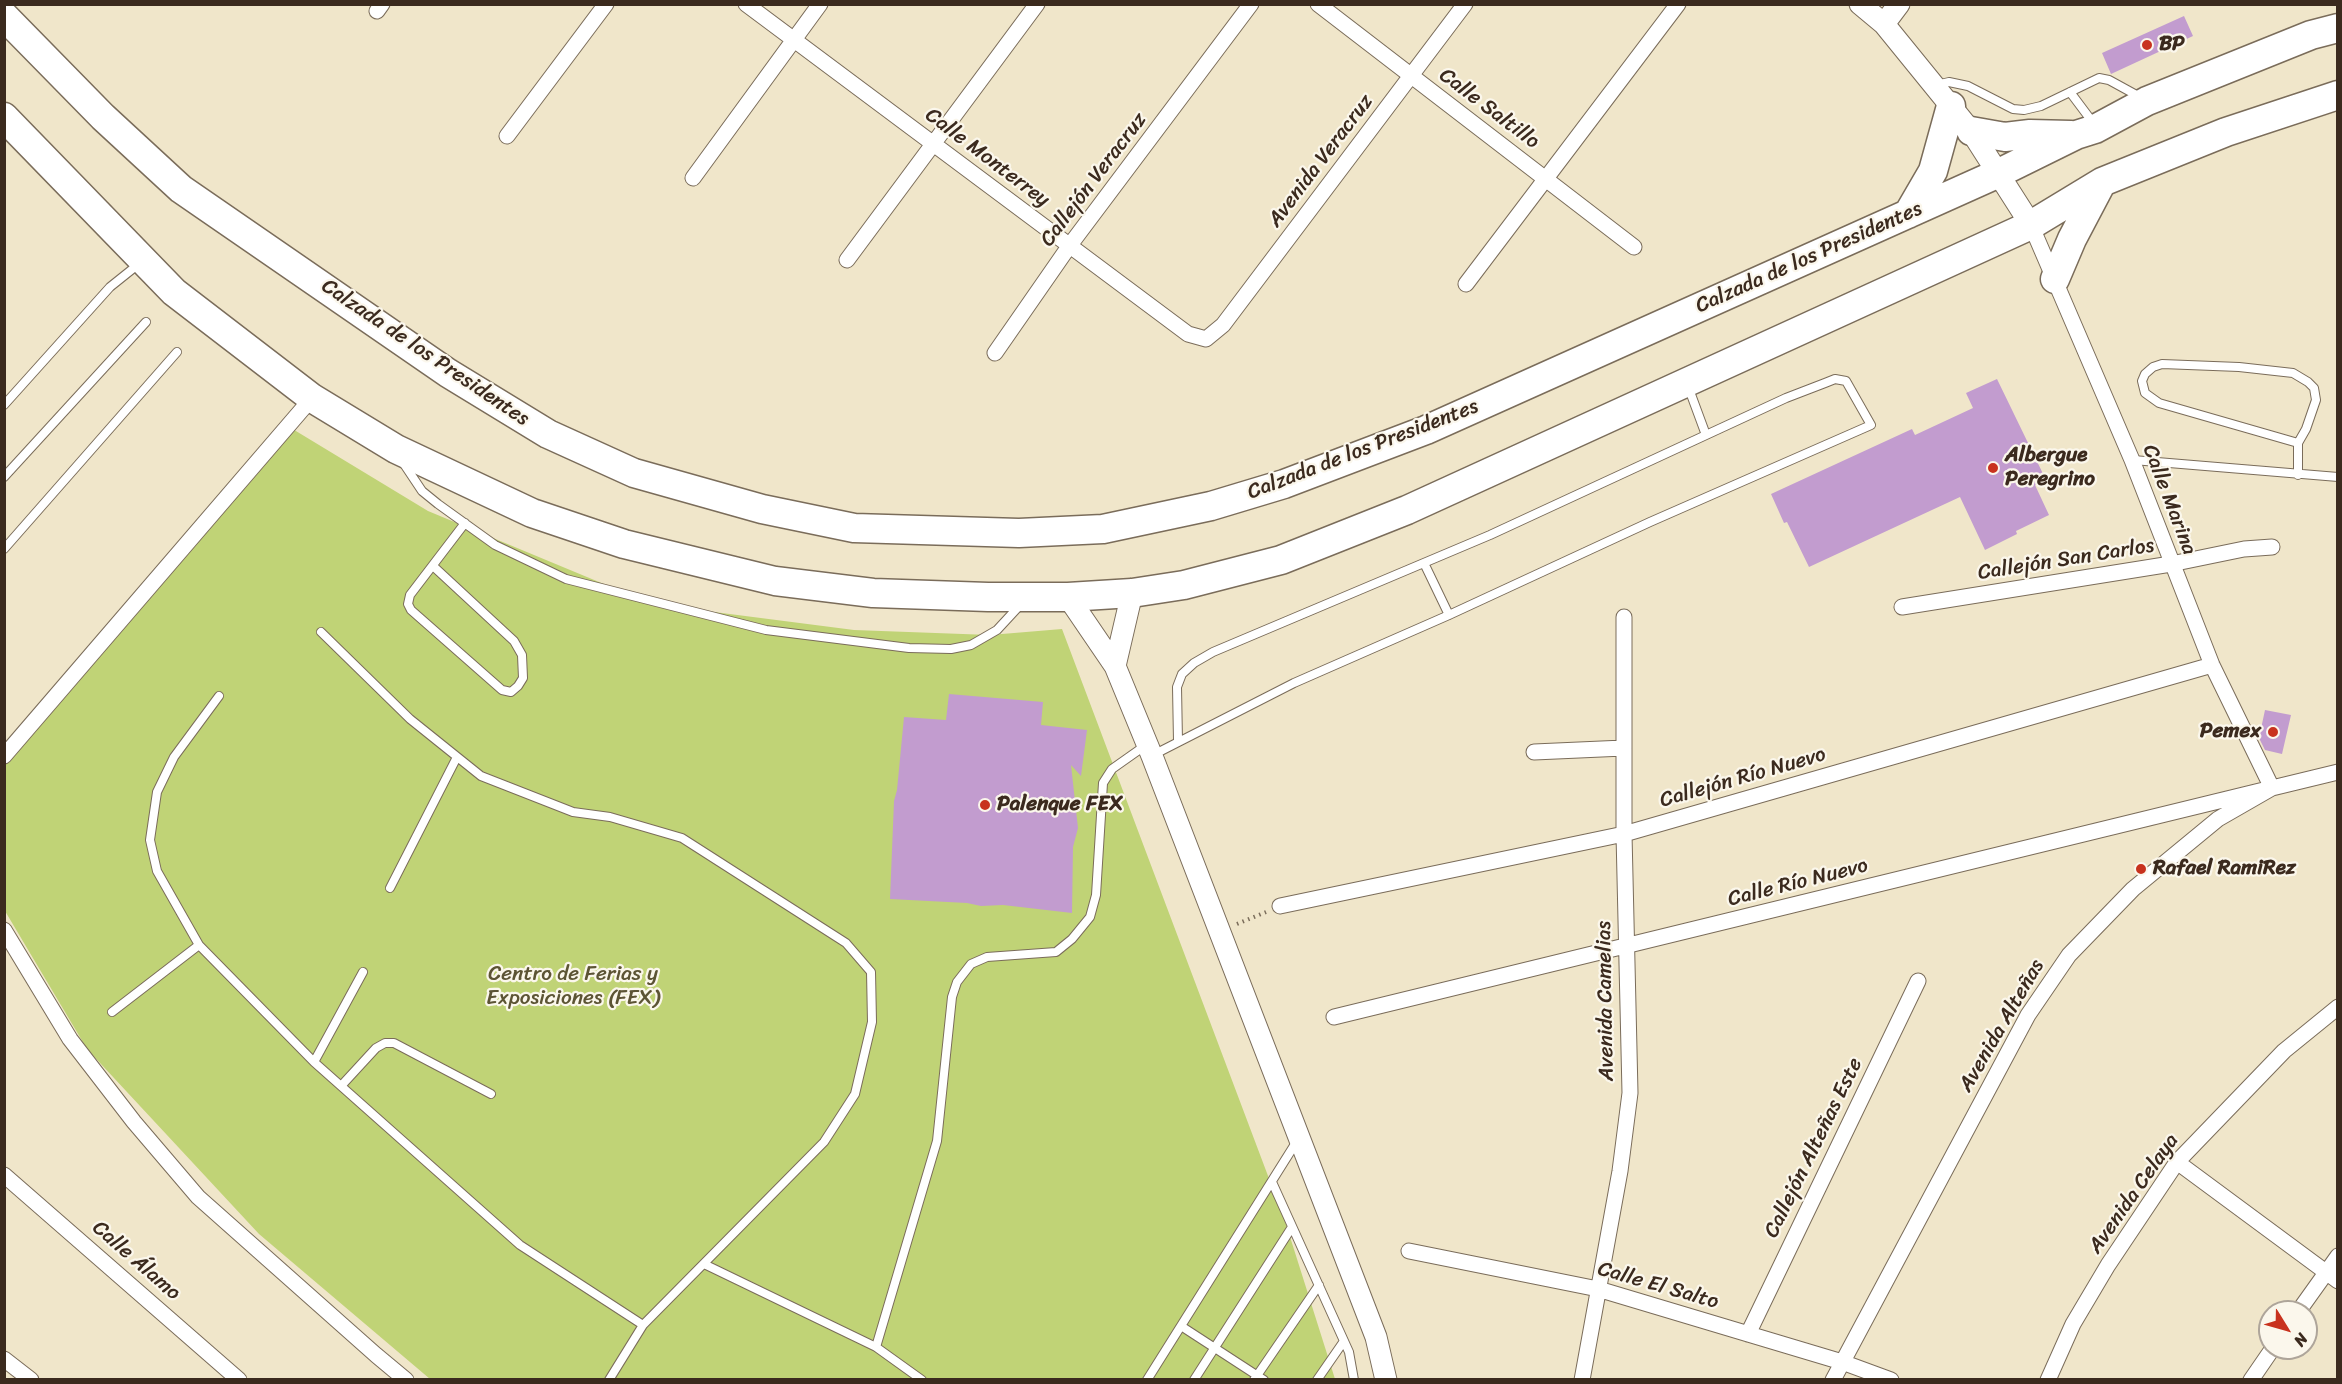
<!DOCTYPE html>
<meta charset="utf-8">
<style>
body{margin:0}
#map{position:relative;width:2342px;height:1384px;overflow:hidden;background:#f0e6ca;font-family:Sriracha,sans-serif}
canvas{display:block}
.frame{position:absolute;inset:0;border:6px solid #3b2a1e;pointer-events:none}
.north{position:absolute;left:2258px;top:1300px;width:60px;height:60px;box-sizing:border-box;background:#fbf7ec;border:2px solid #aea59a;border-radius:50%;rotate:127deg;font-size:16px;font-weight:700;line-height:24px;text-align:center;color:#3b2a1e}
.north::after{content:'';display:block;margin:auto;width:21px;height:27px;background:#c8321e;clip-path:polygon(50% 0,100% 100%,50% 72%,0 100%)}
</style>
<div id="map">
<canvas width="2342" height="1384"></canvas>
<div class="frame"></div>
<div class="north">N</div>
</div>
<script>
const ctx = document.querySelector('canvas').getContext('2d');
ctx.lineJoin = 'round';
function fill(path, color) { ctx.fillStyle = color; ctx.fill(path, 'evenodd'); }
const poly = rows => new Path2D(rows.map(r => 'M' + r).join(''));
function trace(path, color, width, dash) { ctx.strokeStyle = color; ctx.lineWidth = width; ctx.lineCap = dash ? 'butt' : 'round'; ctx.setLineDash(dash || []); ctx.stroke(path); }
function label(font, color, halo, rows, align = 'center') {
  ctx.font = font + ' Sriracha,sans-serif'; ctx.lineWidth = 4.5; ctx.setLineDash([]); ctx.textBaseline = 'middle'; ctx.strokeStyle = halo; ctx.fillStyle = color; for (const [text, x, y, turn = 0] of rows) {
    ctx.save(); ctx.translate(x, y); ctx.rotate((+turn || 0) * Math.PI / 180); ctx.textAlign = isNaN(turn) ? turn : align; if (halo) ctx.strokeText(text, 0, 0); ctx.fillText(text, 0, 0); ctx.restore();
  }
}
const green = poly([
 [286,425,428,511,652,604,854,630,990,635,1062,629,1285,1221,1335,1379,430,1379,259,1234,87,1049,5,911,5,753]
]);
const building = poly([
 [2184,16,2193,36,2111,74,2102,53],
 [1997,379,2046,480,2035,485,2049,515,2016,531,2017,534,1985,550,1960,497,1809,567,1787,522,1784,523,1771,494,1912,429,1915,435,1973,408,1966,393],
 [949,694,1043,702,1041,725,1087,730,1081,776,1071,765,1078,828,1073,847,1072,913,1003,905,981,906,967,903,890,899,894,801,897,790,904,717,946,720],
 [2265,710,2291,715,2282,754,2265,750,2259,738]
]);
const path = poly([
 [1237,924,1266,912]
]);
const lane = poly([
 [1936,85,1949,82,1968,86,2013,109,2024,110,2041,106,2099,78,2109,80,2140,97],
 [2070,92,2094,124],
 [1689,389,1706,435],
 [4,405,110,287,140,263],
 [2298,443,2306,429,2316,400,2314,388,2308,382,2293,373,2239,367,2162,364,2153,367,2145,374,2142,381,2145,393,2159,403,2298,443,2298,475],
 [2133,460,2338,477],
 [404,464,422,491,438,504,495,545,566,579,766,630,909,648,951,649,971,645,997,630,1022,603],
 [4,477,146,322],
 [4,549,177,352],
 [1424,563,1449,615],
 [433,566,514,641,522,655,523,678,518,686,511,692,502,690,411,610,408,604,410,595,465,523],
 [321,632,410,719,481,776,573,812,610,817,682,838,846,943,871,972,872,1022,855,1094,824,1142,643,1325],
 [219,696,174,757,157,792,150,840,157,871,199,945,314,1062,520,1245,643,1325,609,1380],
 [1153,755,1294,683,1449,615,1650,522,1871,425,1846,381,1835,379,1825,383,1786,398,1490,535,1213,652,1194,663,1182,674,1177,687,1178,741],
 [390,888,457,757],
 [112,1012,199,945],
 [314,1062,363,972],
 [341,1086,376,1048,385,1043,394,1043,491,1094],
 [1272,1182,1349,1352,1354,1380],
 [704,1264,876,1347,922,1380],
 [1181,1326,1264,1380],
 [876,1347,937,1141,952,997,957,982,971,964,987,957,1056,952,1072,939,1090,917,1096,895,1103,783,1112,769,1146,745],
 [1147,1380,1297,1141],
 [1194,1380,1292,1227],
 [1254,1380,1319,1285],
 [1317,1380,1344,1341]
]);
const street = poly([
 [746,4,1188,334,1206,339,1223,325,1465,4],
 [1318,4,1634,247],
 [377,11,382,4],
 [507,136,606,4],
 [693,178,820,4],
 [2031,225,2132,460,2212,665,2272,788],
 [847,260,1037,4],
 [1466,284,1678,4],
 [995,353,1070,245,1251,4],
 [1902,607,2171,564,2244,549,2272,547],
 [1534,752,1624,748],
 [4,756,312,398],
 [1280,906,1624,834,2212,665],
 [4,930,70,1039,134,1122,198,1197,376,1355,406,1380],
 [1334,1017,2272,788],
 [2177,1162,2338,1281],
 [4,1175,239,1380],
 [1409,1251,1598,1289,1842,1362,1891,1380],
 [2298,1312,2338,1256],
 [1748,1334,1918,981],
 [4,1359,31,1380],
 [1582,1380,1620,1171,1630,1093,1624,834,1624,617],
 [1833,1380,2028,1015,2069,955,2133,889,2218,819,2272,788,2338,772],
 [2048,1380,2073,1324,2108,1265,2177,1162,2284,1051,2338,1007],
 [2251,1380,2273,1348]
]);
const secondary = poly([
 [1860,4,1884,24,1971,131,2031,225],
 [1884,24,1899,4],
 [1068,597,1115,666,1152,756,1376,1337,1386,1380],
 [1115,666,1132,593]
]);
const highway = poly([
 [4,16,103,117,181,189,448,373,548,434,634,473,762,509,854,528,1019,533,1103,529,1211,506,1284,484,1426,430,1999,173,2076,135,2095,129,2147,101,2311,35,2338,28],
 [4,117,174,292,312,398,396,449,532,513,624,544,775,581,873,593,988,597,1068,597,1132,593,1184,585,1281,560,1407,510,2031,225,2102,182,2226,132,2338,95],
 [1971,131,2005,137,2030,134,2071,135],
 [1908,214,1933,171,1951,106],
 [2055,279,2072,239,2102,182]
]);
const markers = [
 [2147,45,6,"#c8321e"],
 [1993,468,6,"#c8321e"],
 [2273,732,6,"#c8321e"],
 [985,805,6,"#c8321e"],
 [2141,869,6,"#c8321e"]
];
const poiNames = [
 ["BP",2159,45],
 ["Albergue",2005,456],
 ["Peregrino",2005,480],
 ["Pemex",2261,732,"right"],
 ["Palenque FEX",997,805],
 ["Rafael RamiRez",2153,869]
];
const streetNames = [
 ["Calle Saltillo",1489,109,37],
 ["Calle Monterrey",987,158,37],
 ["Avenida Veracruz",1321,161,-53],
 ["Callejón Veracruz",1094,180,-53],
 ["Calzada de los Presidentes",1809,258,-24],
 ["Calzada de los Presidentes",425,353,34],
 ["Calzada de los Presidentes",1363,450,-21],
 ["Calle Marina",2169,500,69],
 ["Callejón San Carlos",2066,560,-9],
 ["Callejón Río Nuevo",1743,778,-16],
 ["Calle Río Nuevo",1798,883,-14],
 ["Avenida Camelias",1606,1001,-91],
 ["Avenida Alteñas",2002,1026,-60],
 ["Callejón Alteñas Este",1814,1148,-64],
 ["Avenida Celaya",2134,1194,-55],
 ["Calle Álamo",136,1261,41],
 ["Calle El Salto",1658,1286,16]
];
const parkNames = [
 ["Centro de Ferias y",573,975],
 ["Exposiciones (FEX)",573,999]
];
fill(green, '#c0d376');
fill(building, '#c29ccf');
trace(lane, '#7a6c5a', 10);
trace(street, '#7a6c5a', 17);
trace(secondary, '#7a6c5a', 23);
trace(highway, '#7a6c5a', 31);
trace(path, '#7a6c5a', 4, [1.5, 4.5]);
trace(lane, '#fff', 8);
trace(street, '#fff', 15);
trace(secondary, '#fff', 21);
trace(highway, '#fff', 28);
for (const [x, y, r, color] of markers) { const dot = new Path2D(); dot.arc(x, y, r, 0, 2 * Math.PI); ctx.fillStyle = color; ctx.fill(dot); trace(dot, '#fbf7ec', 2); }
label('bold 21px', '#3b2a1e', '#fbf7ec', poiNames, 'left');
label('21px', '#3b2a1e', '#fbf7ec', streetNames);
label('21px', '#5c5434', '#fbf7ec', parkNames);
</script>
